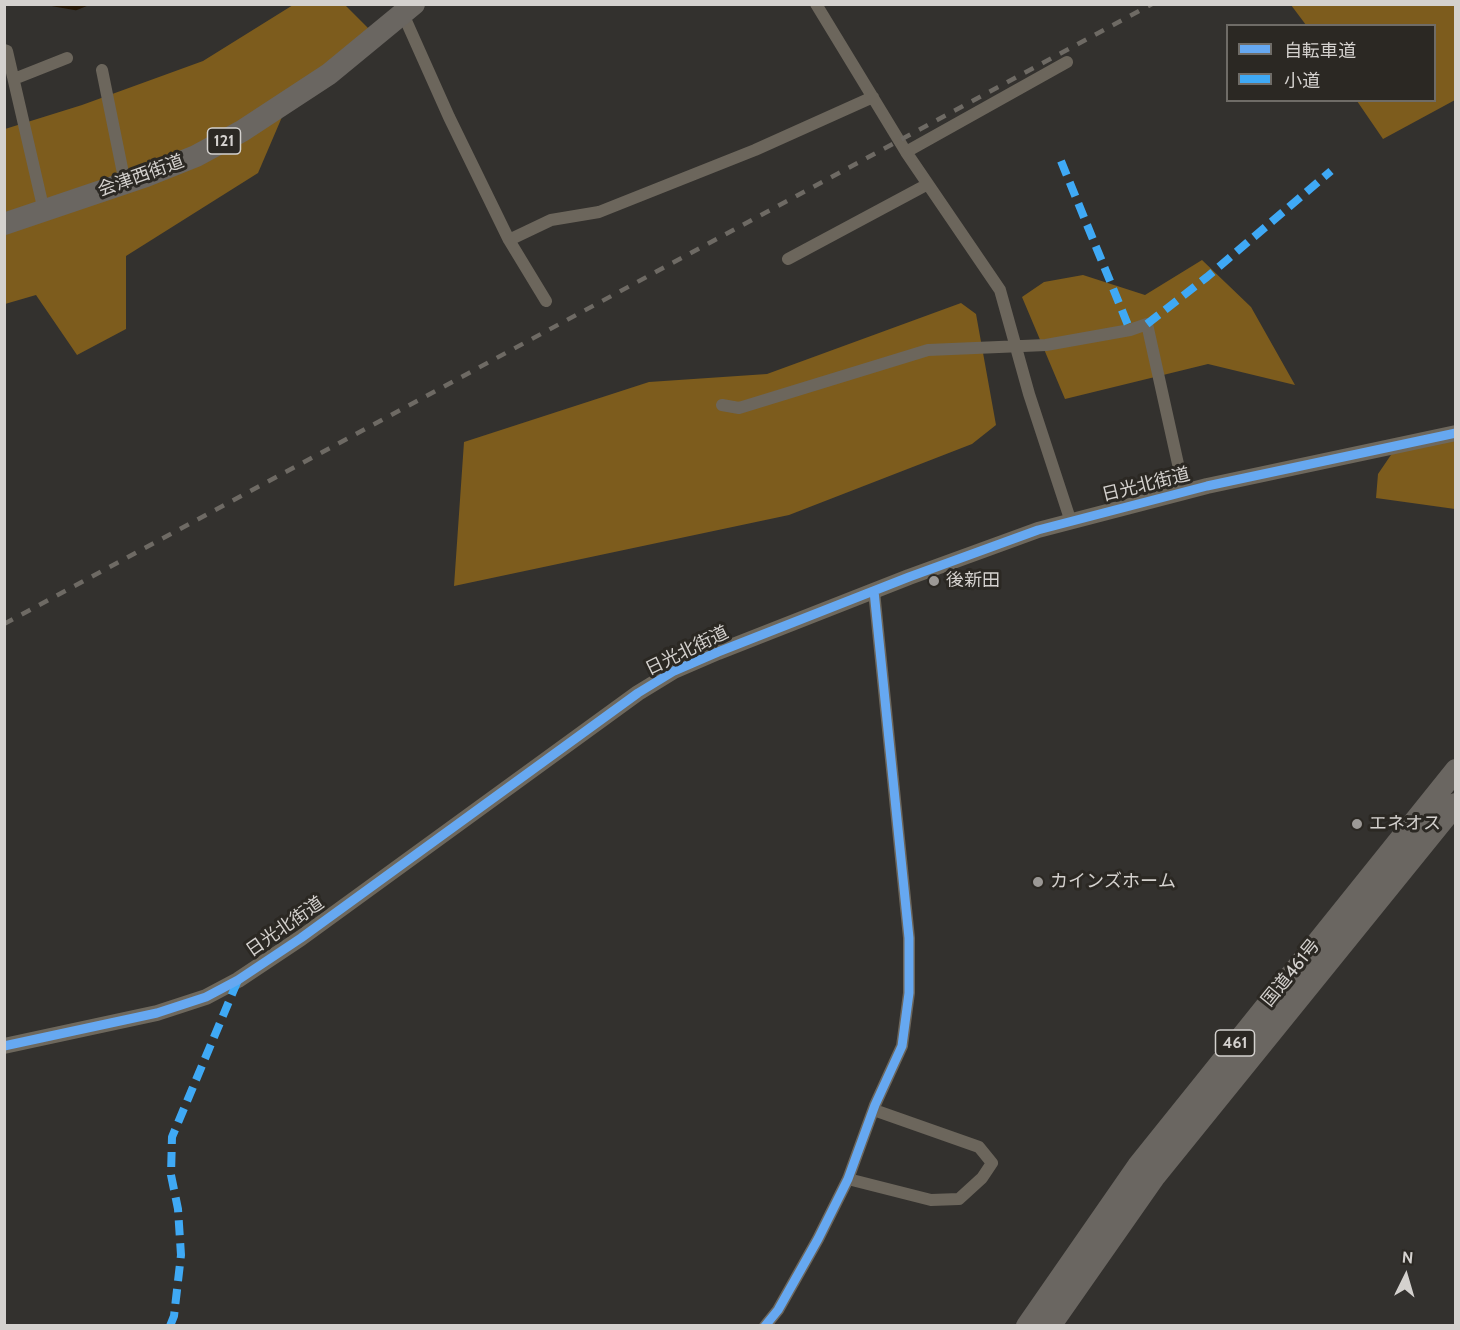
<!DOCTYPE html>
<meta charset="utf-8">
<style>
body{margin:0}
#map{position:relative;width:1460px;height:1330px;overflow:hidden;background:#33312e;font-family:Cabin,"Noto Sans JP",sans-serif}
canvas{display:block}
.frame{position:absolute;inset:0;border:6px solid #d4d1ce;pointer-events:none}
.legend{position:absolute;left:1226px;top:24px;width:210px;height:78px;box-sizing:border-box;background:#2b2823;border:2px solid #6f6c67;margin:0;padding:8px 10px;list-style:none;font-size:18px;color:#d4d1ce}
.legend li{display:flex;align-items:center;gap:12px;height:30px}
.legend b{width:30px;border:2px solid #6f6c67}
.north{position:absolute;left:1376px;top:1246px;width:60px;height:60px;-webkit-text-stroke:4px #2b2823;paint-order:stroke;rotate:5deg;font-size:16px;font-weight:700;line-height:24px;text-align:center;color:#d4d1ce}
.north::after{content:'';display:block;margin:auto;width:21px;height:27px;background:#d4d1ce;clip-path:polygon(50% 0,100% 100%,50% 72%,0 100%)}
</style>
<div id="map">
<canvas width="1460" height="1330"></canvas>
<div class="frame"></div>
<ul class="legend">
<li><b style="height:8px;background:#66a8f1"></b>自転車道</li>
<li><b style="height:8px;background:#3fa9f5"></b>小道</li>
</ul>
<div class="north">N</div>
</div>
<script>
const ctx = document.querySelector('canvas').getContext('2d');
ctx.lineJoin = 'round';
function fill(path, color) { ctx.fillStyle = color; ctx.fill(path, 'evenodd'); }
const poly = rows => new Path2D(rows.map(r => 'M' + r).join(''));
function trace(path, color, width, dash) { ctx.strokeStyle = color; ctx.lineWidth = width; ctx.lineCap = dash ? 'butt' : 'round'; ctx.setLineDash(dash || []); ctx.stroke(path); }
function label(font, color, halo, rows, align = 'center') {
  ctx.font = font + ' Cabin,"Noto Sans JP",sans-serif'; ctx.lineWidth = 6; ctx.setLineDash([]); ctx.textBaseline = 'middle'; ctx.strokeStyle = halo; ctx.fillStyle = color; for (const [text, x, y, turn = 0] of rows) {
    ctx.save(); ctx.translate(x, y); ctx.rotate((+turn || 0) * Math.PI / 180); ctx.textAlign = isNaN(turn) ? turn : align; if (halo) ctx.strokeText(text, 0, 0); ctx.fillText(text, 0, 0); ctx.restore();
  }
}
const forest = poly([
 [293,5,345,5,376,36,288,103,258,173,126,256,126,329,77,355,36,295,5,304,5,129,82,105,203,61],
 [1291,5,1455,5,1455,100,1383,139,1357,101,1434,100,1434,26,1306,25],
 [1202,260,1251,307,1295,385,1208,364,1065,399,1022,297,1044,282,1083,275,1145,295],
 [961,303,976,314,996,425,972,444,789,515,454,586,464,442,649,382,767,374],
 [1455,428,1455,509,1376,498,1378,474,1395,449]
]);
const stream = poly([
 [53,4,76,8,86,4]
]);
const street = poly([
 [816,4,906,152,1000,290,1029,394,1071,522],
 [403,14,449,117,509,240,546,301],
 [4,50,7,51,44,211],
 [102,70,125,183],
 [14,79,67,58],
 [906,152,1067,62],
 [509,240,551,220,599,212,755,150,873,97],
 [788,259,928,184],
 [722,405,739,408,928,350,1046,345,1130,330,1147,324,1184,491],
 [848,1179,931,1200,959,1199,982,1178,992,1163,979,1147,874,1110],
 [765,1326,778,1310,818,1239,848,1179,875,1105,902,1046,909,993,909,938,874,591]
]);
const secondary = poly([
 [4,1046,157,1013,206,997,238,980,301,938,638,693,674,671,718,652,909,577,1038,530,1207,486,1456,433]
]);
const highway = poly([
 [4,224,146,176,196,156,242,131,329,74,414,4],
 [1027,1326,1138,1166,1456,770],
 [1050,1326,1155,1176,1456,804]
]);
const rail = poly([
 [4,624,1152,4]
]);
const quiet = poly([
 [1061,161,1130,330],
 [1147,324,1207,277,1331,171],
 [170,1326,174,1316,181,1255,178,1209,171,1175,172,1137,238,980]
]);
const cycleway = poly([
 [4,1046,157,1013,206,997,238,980,301,938,638,693,674,671,718,652,909,577,1038,530,1207,486,1456,433],
 [765,1326,778,1310,818,1239,848,1179,875,1105,902,1046,909,993,909,938,874,591]
]);
const markers = [
 [934,581,6,"#9c9996"],
 [1357,824,6,"#9c9996"],
 [1038,882,6,"#9c9996"]
];
const shields = [
 [224,141,33],
 [1235,1043,39]
];
const shieldNames = [
 ["121",224,141],
 ["461",1235,1043]
];
const streetNames = [
 ["会津西街道",141,176,-20],
 ["日光北街道",1146,485,-14],
 ["日光北街道",687,651,-26],
 ["日光北街道",285,927,-35],
 ["国道461号",1291,973,-51]
];
const poiNames = [
 ["後新田",946,581],
 ["エネオス",1369,824],
 ["カインズホーム",1050,882]
];
fill(forest, '#7d5c1d');
trace(stream, '#241604', 4.5);
trace(street, '#6c665c', 12);
trace(secondary, '#6e685d', 16);
trace(highway, '#6a6661', 22);
trace(rail, '#6e6a64', 4.5, [10, 10]);
trace(quiet, '#3fa9f5', 8, [15, 8]);
trace(cycleway, '#66a8f1', 9);
for (const [x, y, r, color] of markers) { const dot = new Path2D(); dot.arc(x, y, r, 0, 2 * Math.PI); ctx.fillStyle = color; ctx.fill(dot); trace(dot, '#2b2823', 2); }
for (const [x, y, w] of shields) { const box = new Path2D(); box.roundRect(x - w / 2, y - 13, w, 26, 4.5); ctx.fillStyle = '#2b2823'; ctx.fill(box); trace(box, '#d4d1ce', 1.5); }
label('bold 16px', '#d4d1ce', null, shieldNames);
label('18px', '#d4d1ce', '#2b2823', streetNames);
label('18px', '#d4d1ce', '#2b2823', poiNames, 'left');
</script>
